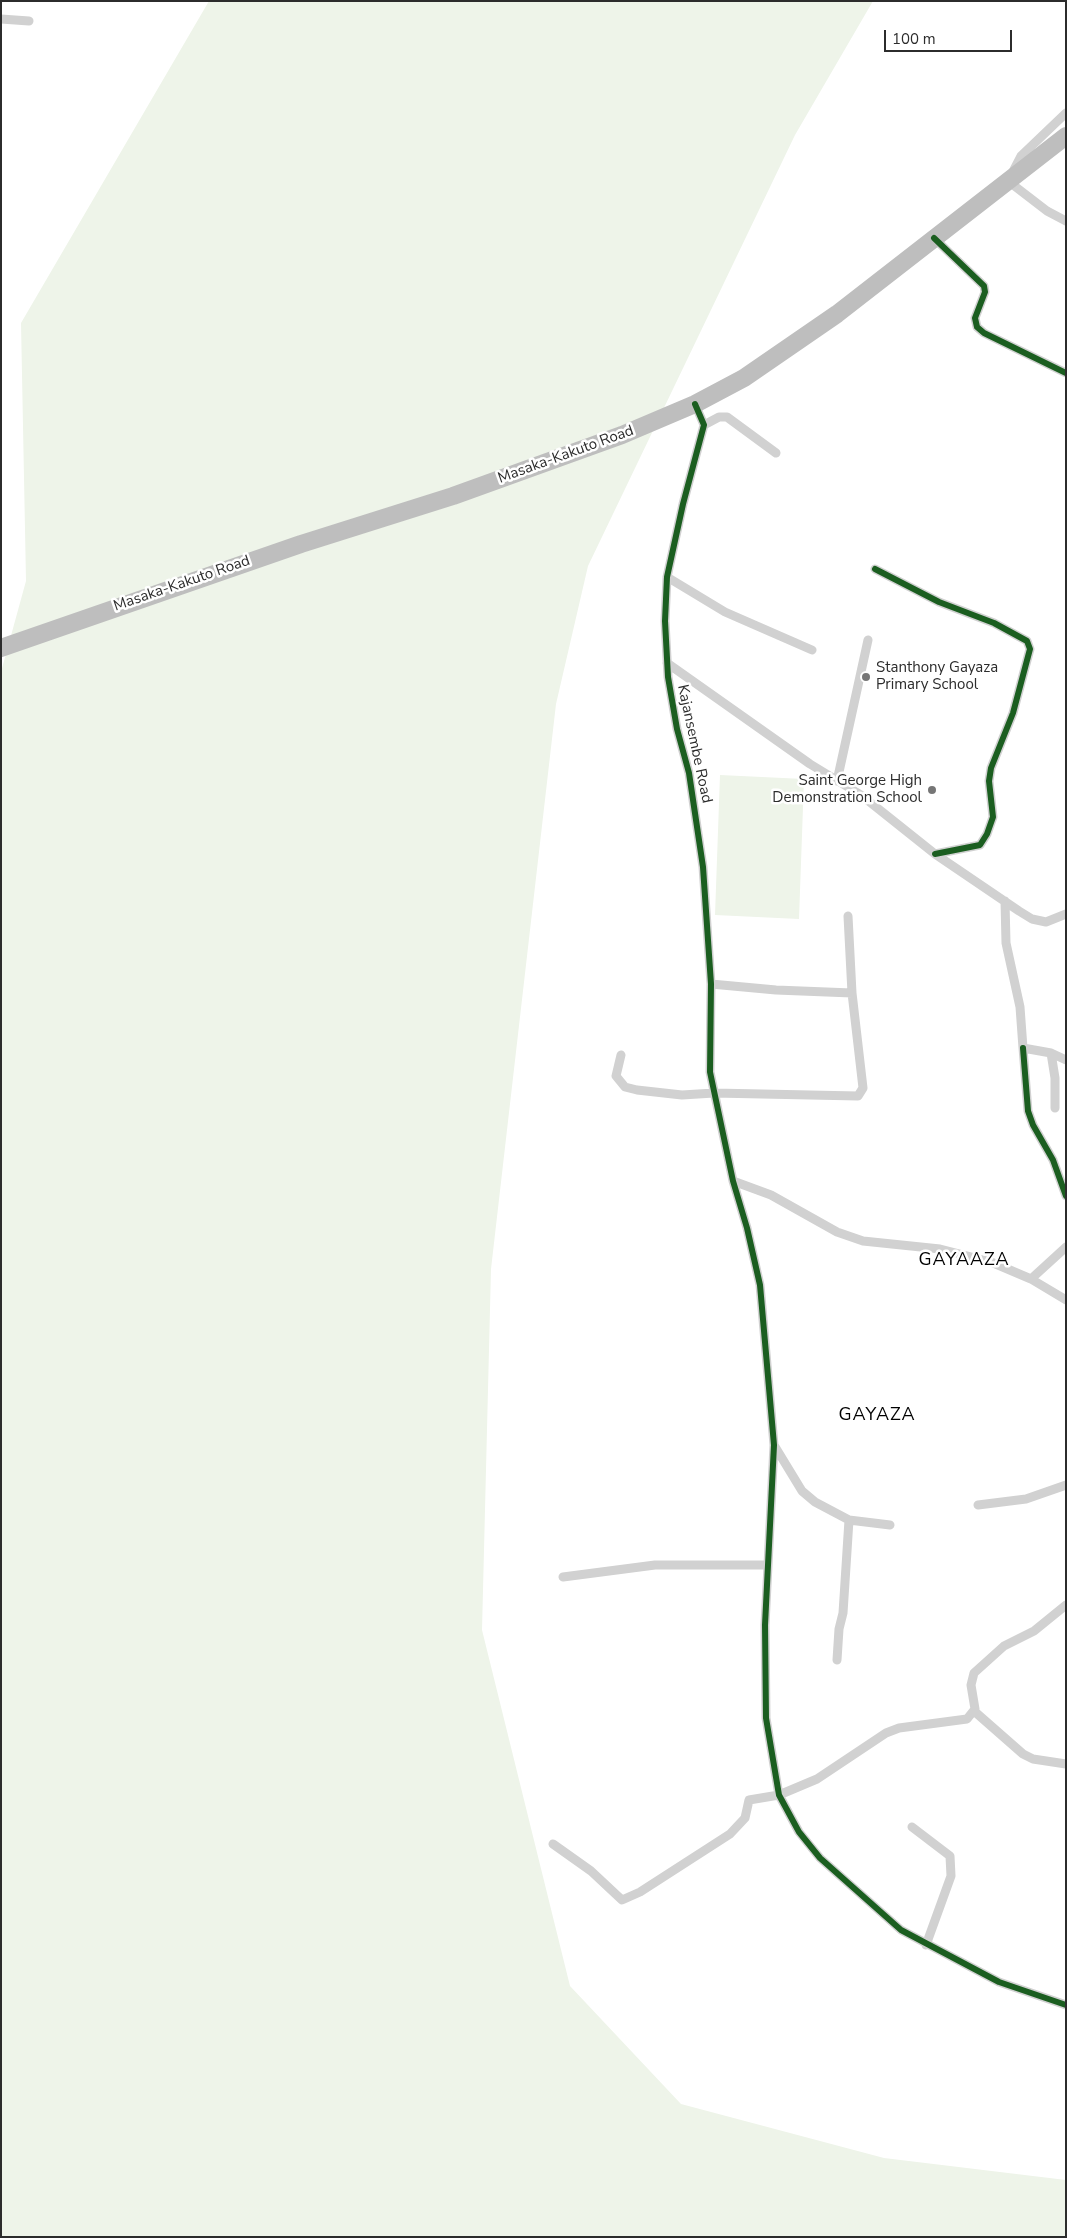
<!DOCTYPE html>
<style>
body{margin:0}
#map{position:relative;width:1067px;height:2238px;overflow:hidden;background:#fff;font-family:"Nunito Sans",sans-serif}
canvas{display:block}
.frame{position:absolute;inset:0;border:2px solid #2c2c2c;pointer-events:none}
.scale{position:absolute;left:884px;top:30px;width:128px;height:22px;box-sizing:border-box;border:2px solid #2c2c2c;border-top:0;padding-left:6px;font-size:15px;line-height:18px;white-space:nowrap;color:#2c2c2c;-webkit-text-stroke:4px #fff;paint-order:stroke}
</style>
<div id="map">
<canvas width="1067" height="2238"></canvas>
<div class="frame"></div>
<div class="scale">100 m</div>
</div>
<script>
const ctx = document.querySelector('canvas').getContext('2d');
ctx.lineJoin = 'round';
function fill(path, color) { ctx.fillStyle = color; ctx.fill(path, 'evenodd'); }
const poly = rows => new Path2D(rows.map(r => 'M' + r).join(''));
function trace(path, color, width, dash) { ctx.strokeStyle = color; ctx.lineWidth = width; ctx.lineCap = dash ? 'butt' : 'round'; ctx.setLineDash(dash || []); ctx.stroke(path); }
function label(font, color, halo, rows, align = 'center') {
  ctx.font = font + ' "Nunito Sans",sans-serif'; ctx.lineWidth = 5; ctx.setLineDash([]); ctx.textBaseline = 'middle'; ctx.strokeStyle = halo; ctx.fillStyle = color; for (const [text, x, y, turn = 0] of rows) {
    ctx.save(); ctx.translate(x, y); ctx.rotate((+turn || 0) * Math.PI / 180); ctx.textAlign = isNaN(turn) ? turn : align; if (halo) ctx.strokeText(text, 0, 0); ctx.fillText(text, 0, 0); ctx.restore();
  }
}
const green = poly([
 [209,1,873,1,795,135,588,566,556,704,491,1269,482,1630,570,1986,681,2104,884,2158,1066,2180,1066,2237,1,2237,1,672,26,581,21,323],
 [720,775,804,779,799,919,715,915]
]);
const street = poly([
 [1,19,29,21],
 [1066,113,1021,156,1008,181,1047,211,1066,221],
 [934,238,984,286,985,292,975,318,977,327,984,333,1066,373],
 [695,404,704,425,683,504,667,577,665,621,668,677,677,729,689,773,703,867,711,984,710,1072,733,1181,747,1228,760,1285,774,1445,765,1625,766,1718,779,1795,799,1832,820,1858,901,1930,999,1982,1066,2005],
 [704,425,719,417,727,417,776,453],
 [875,569,939,602,994,623,1027,641,1030,649,1013,713,991,768,989,781,993,817,987,834,980,845,935,854],
 [667,577,725,612,812,650],
 [667,663,810,764,861,795,935,854,1019,911,1032,919,1046,922,1066,914],
 [837,781,868,640],
 [1005,901,1006,943,1020,1007,1023,1048,1051,1053,1066,1060],
 [711,984,776,990,852,993],
 [1023,1048,1028,1111,1033,1125,1053,1160,1066,1196],
 [1051,1053,1055,1078,1055,1108],
 [621,1055,616,1076,625,1087,637,1090,682,1095,714,1093,858,1096,863,1088,852,993,848,916],
 [733,1181,771,1195,837,1232,863,1241,940,1249,991,1262,1031,1279,1066,1300],
 [1031,1279,1066,1247],
 [774,1445,802,1491,815,1502,849,1520,890,1525],
 [978,1505,1026,1499,1066,1485],
 [563,1577,655,1565,768,1565],
 [837,1660,839,1629,843,1613,849,1520],
 [974,1711,1023,1754,1033,1759,1066,1764],
 [912,1827,950,1856,951,1876,926,1945],
 [553,1844,591,1871,622,1900,640,1892,730,1834,745,1818,749,1800,779,1795,817,1779,886,1733,899,1728,967,1719,975,1709,971,1685,974,1673,1004,1646,1034,1631,1066,1605]
]);
const highway = poly([
 [1,648,301,544,453,496,622,435,695,404,744,378,837,314,1066,136]
]);
const cycleway = poly([
 [934,238,984,286,985,292,975,318,977,327,984,333,1066,373],
 [695,404,704,425,683,504,667,577,665,621,668,677,677,729,689,773,703,867,711,984,710,1072,733,1181,747,1228,760,1285,774,1445,765,1625,766,1718,779,1795,799,1832,820,1858,901,1930,999,1982,1066,2005],
 [875,569,939,602,994,623,1027,641,1030,649,1013,713,991,768,989,781,993,817,987,834,980,845,935,854],
 [1023,1048,1028,1111,1033,1125,1053,1160,1066,1196]
]);
const markers = [
 [866,677,5,"#767676"],
 [932,790,5,"#767676"]
];
const streetNames = [
 ["Masaka-Kakuto Road",566,455,-20],
 ["Masaka-Kakuto Road",182,584,-19],
 ["Kajansembe Road",694,744,78]
];
const poiNames = [
 ["Stanthony Gayaza",876,668],
 ["Primary School",876,685],
 ["Saint George High",922,781,"right"],
 ["Demonstration School",922,798,"right"]
];
const quarterNames = [
 ["GAYAAZA",964,1261],
 ["GAYAZA",877,1416]
];
fill(green, '#eef4e9');
trace(street, '#d1d1d1', 9);
trace(highway, '#bebebe', 18);
trace(cycleway, '#1b5e20', 6);
for (const [x, y, r, color] of markers) { const dot = new Path2D(); dot.arc(x, y, r, 0, 2 * Math.PI); ctx.fillStyle = color; ctx.fill(dot); trace(dot, '#fff', 2); }
label('15px', '#2c2c2c', '#fff', streetNames);
label('15px', '#2c2c2c', '#fff', poiNames, 'left');
ctx.letterSpacing = '1px';
label('18px', '#000', '#fff', quarterNames);
ctx.letterSpacing = '0px';
</script>
